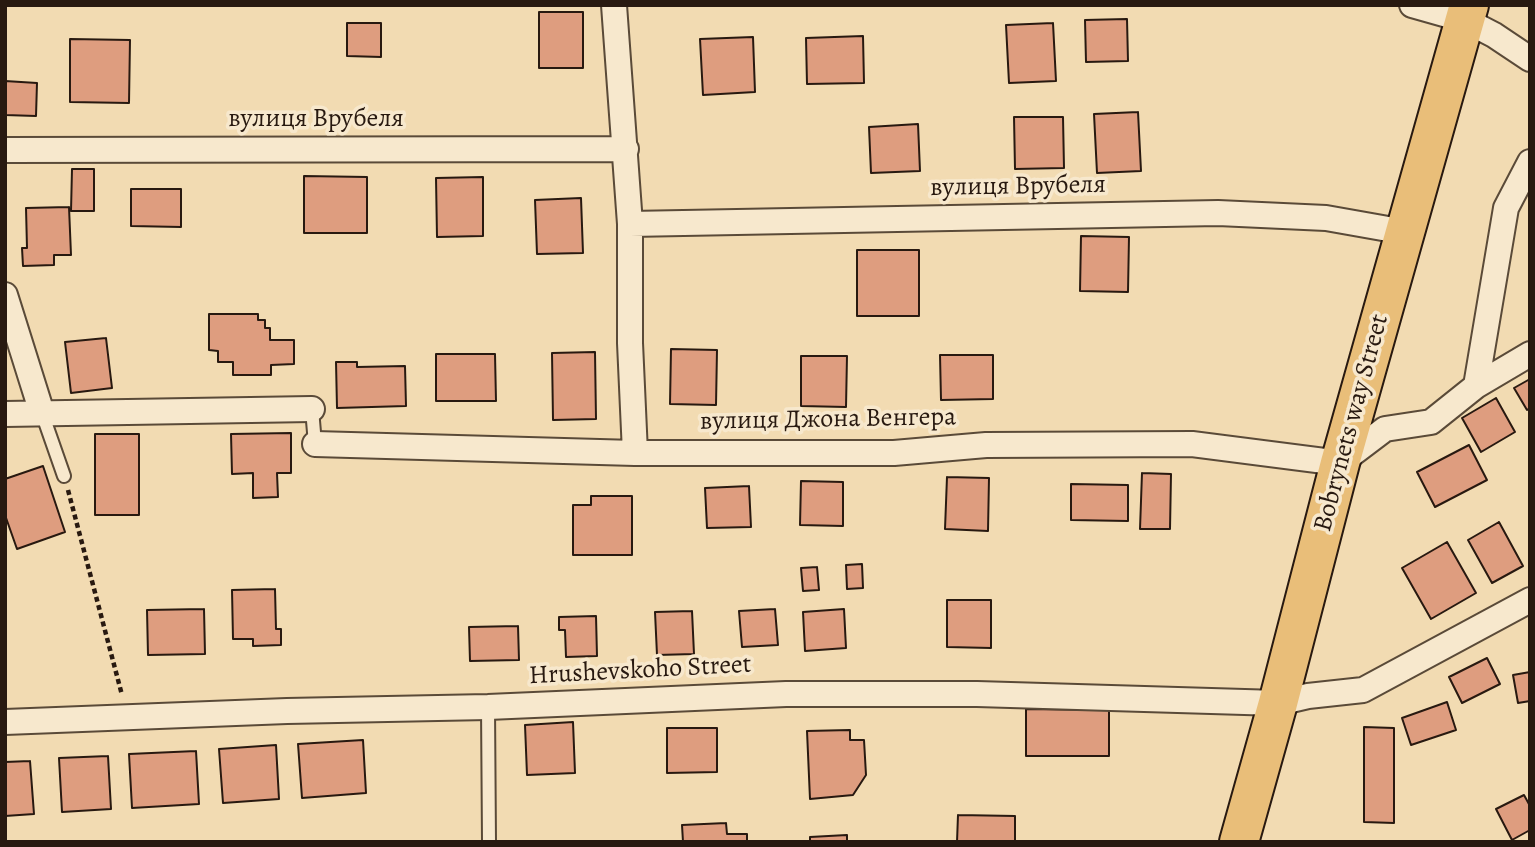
<!DOCTYPE html>
<meta charset="utf-8">
<style>
body{margin:0}
#map{position:relative;width:1535px;height:847px;overflow:hidden;background:#f2dbb2;font-family:Alegreya,serif}
canvas{display:block}
.frame{position:absolute;inset:0;border:7px solid #281910;pointer-events:none}
</style>
<div id="map">
<canvas width="1535" height="847"></canvas>
<div class="frame"></div>
</div>
<script>
const ctx = document.querySelector('canvas').getContext('2d');
ctx.lineJoin = 'round';
function fill(path, color) { ctx.fillStyle = color; ctx.fill(path, 'evenodd'); }
const poly = rows => new Path2D(rows.map(r => 'M' + r).join(''));
function trace(path, color, width, dash) { ctx.strokeStyle = color; ctx.lineWidth = width; ctx.lineCap = dash ? 'butt' : 'round'; ctx.setLineDash(dash || []); ctx.stroke(path); }
function label(font, color, halo, rows, align = 'center') {
  ctx.font = font + ' Alegreya,serif'; ctx.lineWidth = 7; ctx.setLineDash([]); ctx.textBaseline = 'middle'; ctx.strokeStyle = halo; ctx.fillStyle = color; for (const [text, x, y, turn = 0] of rows) {
    ctx.save(); ctx.translate(x, y); ctx.rotate((+turn || 0) * Math.PI / 180); ctx.textAlign = isNaN(turn) ? turn : align; if (halo) ctx.strokeText(text, 0, 0); ctx.fillText(text, 0, 0); ctx.restore();
  }
}
const building = poly([
 [539,12,583,12,583,68,539,68,539,12],
 [1127,19,1128,61,1086,62,1085,20,1127,19],
 [347,23,381,23,381,57,347,56,347,23],
 [1053,23,1056,81,1009,83,1006,25,1053,23],
 [863,36,864,83,807,84,806,38,863,36],
 [753,37,755,92,703,95,700,39,753,37],
 [70,39,130,40,129,103,70,102,70,39],
 [5,81,37,83,36,116,5,115,5,81],
 [1138,112,1141,171,1097,173,1094,114,1138,112],
 [1014,117,1063,117,1064,168,1015,169,1014,117],
 [918,124,920,171,871,173,869,127,918,124],
 [72,169,94,169,94,211,71,211,72,169],
 [304,176,367,177,367,233,304,233,304,176],
 [483,177,483,236,437,237,436,178,483,177],
 [131,189,181,189,181,227,131,226,131,189],
 [581,198,583,253,537,254,535,200,581,198],
 [69,207,71,255,54,255,54,265,23,266,22,248,27,248,26,208,69,207],
 [1081,236,1129,237,1128,292,1080,291,1081,236],
 [857,250,919,250,919,316,857,316,857,250],
 [209,314,258,314,258,320,265,320,265,328,270,328,270,340,294,340,294,364,271,365,271,375,233,375,233,362,218,362,218,351,209,350,209,314],
 [106,338,112,388,71,393,65,342,106,338],
 [671,349,717,350,716,405,670,404,671,349],
 [595,352,596,419,553,420,552,353,595,352],
 [436,354,495,354,496,401,436,401,436,354],
 [940,355,993,355,993,399,941,400,940,355],
 [801,356,847,356,846,407,801,406,801,356],
 [336,362,357,362,357,367,405,366,406,406,337,408,336,362],
 [1530,379,1530,408,1527,410,1514,388,1530,379],
 [1496,398,1515,432,1481,452,1462,418,1496,398],
 [291,433,291,473,277,473,278,497,253,498,253,473,232,474,231,434,291,433],
 [95,434,139,434,139,515,95,515,95,434],
 [1469,445,1487,480,1435,507,1417,472,1469,445],
 [43,466,65,532,17,549,5,515,5,479,43,466],
 [1142,473,1171,474,1170,529,1140,529,1142,473],
 [947,477,989,478,988,531,945,529,947,477],
 [801,481,843,482,843,526,800,525,801,481],
 [1071,484,1128,485,1128,521,1071,520,1071,484],
 [749,486,751,527,707,528,705,488,749,486],
 [591,496,632,496,632,555,573,555,573,505,591,505,591,496],
 [1499,522,1523,566,1492,583,1468,540,1499,522],
 [1447,542,1476,593,1431,619,1402,568,1447,542],
 [862,564,863,588,847,589,846,565,862,564],
 [817,567,819,590,803,591,801,568,817,567],
 [275,589,276,629,281,629,281,645,253,646,253,639,233,639,232,590,275,589],
 [947,600,991,600,991,648,947,647,947,600],
 [204,609,205,654,148,655,147,610,204,609],
 [775,609,778,645,742,647,739,611,775,609],
 [844,609,846,648,805,651,803,612,844,609],
 [692,611,694,654,657,655,655,612,692,611],
 [596,616,597,656,566,657,565,630,559,630,559,617,596,616],
 [518,626,519,660,470,661,469,627,518,626],
 [1487,658,1500,684,1462,703,1449,677,1487,658],
 [1530,672,1530,701,1518,703,1513,675,1530,672],
 [1447,702,1456,730,1411,745,1402,718,1447,702],
 [1026,709,1109,710,1109,756,1026,756,1026,709],
 [573,722,575,773,527,775,525,725,573,722],
 [1364,727,1394,728,1394,823,1364,822,1364,727],
 [667,728,717,728,717,772,667,773,667,728],
 [850,730,850,740,864,740,866,775,853,795,810,799,807,731,850,730],
 [363,740,366,793,302,798,298,744,363,740],
 [276,745,279,799,223,803,219,749,276,745],
 [196,751,199,804,132,808,129,754,196,751],
 [108,756,111,809,62,812,59,758,108,756],
 [30,761,34,814,5,816,5,762,30,761],
 [1524,795,1530,806,1530,830,1512,840,1496,809,1524,795],
 [958,815,1015,816,1015,842,957,842,958,815],
 [726,823,727,834,747,834,747,842,683,842,682,825,726,823],
 [847,835,847,842,810,842,810,837,847,835]
]);
const path = poly([
 [68,490,122,695]
]);
const lane = poly([
 [312,409,315,444],
 [42,413,64,476],
 [488,707,489,842]
]);
const street = poly([
 [614,5,630,224,630,343,635,453],
 [1412,5,1465,20,1494,35,1530,59],
 [5,150,626,149],
 [630,224,1218,213,1326,218,1405,232],
 [5,295,42,413],
 [1476,386,1506,208,1530,162],
 [5,414,312,409],
 [315,444,635,453,894,453,986,445,1192,444,1340,463,1385,429,1431,422,1476,386,1530,354],
 [5,722,287,711,488,707,786,694,977,694,1278,703,1308,696,1363,690,1530,600]
]);
const primary = poly([
 [1239,842,1278,703,1340,463,1469,5]
]);
const streetNames = [
 ["вулиця Врубеля",316,120],
 ["вулиця Врубеля",1018,187,-1],
 ["вулиця Джона Венгера",828,420,-1],
 ["Bobrynets way Street",1352,423,-75],
 ["Hrushevskoho Street",640,671,-3]
];
fill(building, '#de9d7f');
trace(building, '#281910', 2);
trace(lane, '#5a4a38', 16);
trace(street, '#5a4a38', 28);
trace(primary, '#281910', 42);
trace(path, '#281910', 4.5, [5, 3.5]);
trace(lane, '#f7e8cd', 12);
trace(street, '#f7e8cd', 24);
trace(primary, '#e9be79', 38);
label('26px', '#281910', '#f7e8cd', streetNames);
</script>
